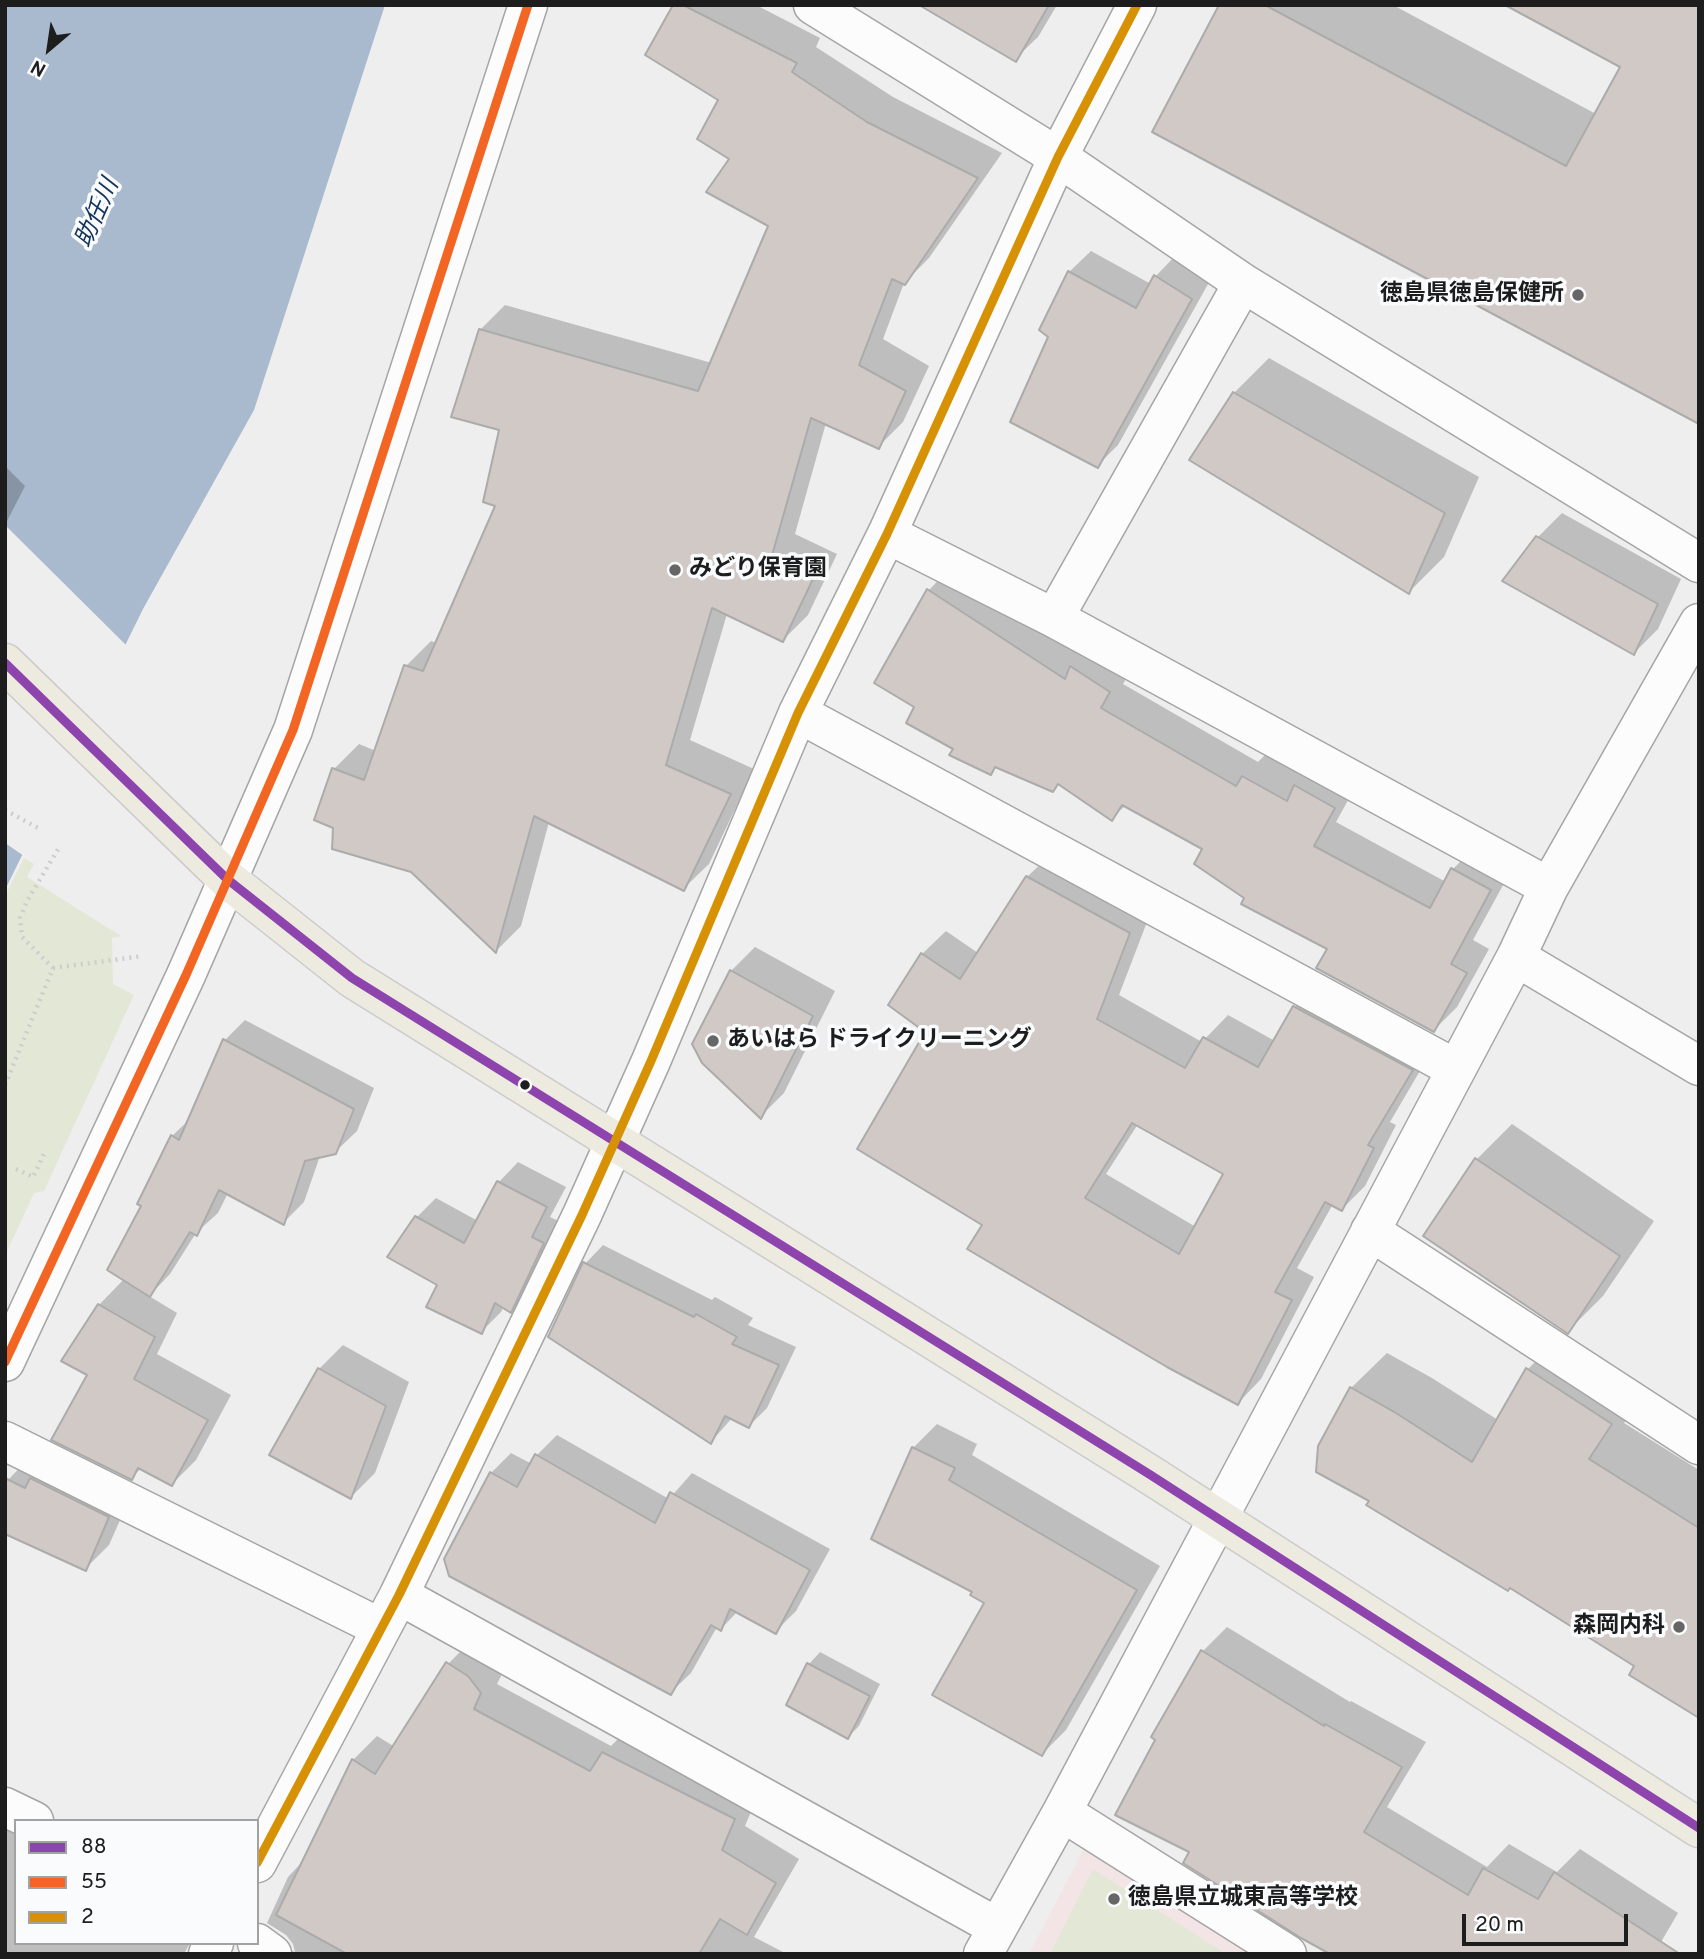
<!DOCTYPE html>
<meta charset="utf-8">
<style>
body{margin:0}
#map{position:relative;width:1704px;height:1959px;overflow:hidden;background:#eee;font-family:Overpass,sans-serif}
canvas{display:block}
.frame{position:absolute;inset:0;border:7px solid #1d1d1e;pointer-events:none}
.legend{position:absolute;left:14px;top:1819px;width:245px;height:126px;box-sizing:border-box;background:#fafbfc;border:2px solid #a2a2a3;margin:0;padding:9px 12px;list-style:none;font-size:21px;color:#1d1d1e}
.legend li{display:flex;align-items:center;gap:14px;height:35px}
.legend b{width:35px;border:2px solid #a2a2a3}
.north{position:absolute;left:14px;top:14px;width:70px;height:70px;-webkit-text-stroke:5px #fafbfc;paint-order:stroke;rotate:209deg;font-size:19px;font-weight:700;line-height:28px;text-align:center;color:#1d1d1e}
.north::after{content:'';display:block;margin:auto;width:24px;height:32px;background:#1d1d1e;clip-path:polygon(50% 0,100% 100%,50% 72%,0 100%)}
.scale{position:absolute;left:1462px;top:1914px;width:166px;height:32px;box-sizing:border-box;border:4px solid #1d1d1e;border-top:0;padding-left:9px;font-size:21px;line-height:24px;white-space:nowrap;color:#1d1d1e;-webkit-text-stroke:5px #fafbfc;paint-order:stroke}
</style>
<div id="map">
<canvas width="1704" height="1959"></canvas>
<div class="frame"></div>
<ul class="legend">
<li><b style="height:9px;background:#8e44ad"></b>88</li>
<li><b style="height:9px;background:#f26522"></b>55</li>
<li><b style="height:9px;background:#d69104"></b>2</li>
</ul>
<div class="north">N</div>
<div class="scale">20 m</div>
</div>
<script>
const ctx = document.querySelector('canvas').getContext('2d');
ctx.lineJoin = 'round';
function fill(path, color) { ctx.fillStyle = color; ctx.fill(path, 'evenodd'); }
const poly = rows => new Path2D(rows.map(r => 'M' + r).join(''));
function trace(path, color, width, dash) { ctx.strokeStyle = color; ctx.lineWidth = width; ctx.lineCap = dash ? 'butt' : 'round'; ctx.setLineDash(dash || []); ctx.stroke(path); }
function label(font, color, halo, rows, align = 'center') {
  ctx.font = font + ' Overpass,"Noto Sans JP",sans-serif'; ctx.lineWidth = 7; ctx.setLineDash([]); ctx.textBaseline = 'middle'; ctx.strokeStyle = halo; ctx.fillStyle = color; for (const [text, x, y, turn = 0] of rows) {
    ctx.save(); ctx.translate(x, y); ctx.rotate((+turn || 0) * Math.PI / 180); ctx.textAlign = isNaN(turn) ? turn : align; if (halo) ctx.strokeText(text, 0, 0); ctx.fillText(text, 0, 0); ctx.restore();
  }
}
const education = poly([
 [1086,1845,1254,1954,1029,1954]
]);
const green = poly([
 [24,858,34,864,27,877,121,936,112,938,113,984,134,995,44,1191,34,1193,5,1256,5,896],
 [1093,1869,1226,1954,1050,1954]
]);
const water = poly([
 [5,5,385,5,254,410,143,609,5,890]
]);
const pier = poly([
 [5,525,128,647,24,856,5,843]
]);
const shadow = poly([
 [675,5,756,5,820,38,816,47,893,97,1002,153,929,258,904,283,883,339,929,366,903,422,878,447,826,423,795,534,837,554,808,615,783,640,727,614,690,740,754,769,709,864,684,888,549,822,521,926,496,951,334,769,359,744,376,751,406,666,431,641,437,643,497,505,501,429,480,330,505,305,712,363,770,226,731,159,720,100],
 [962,5,1057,5,1038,37,1015,59],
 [1221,5,1393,5,1596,114,1699,5,1699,422],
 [1091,251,1151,284,1155,277,1176,255,1212,277,1118,445,1097,466,1051,337,1069,272],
 [1269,358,1479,477,1444,557,1409,592,1234,393],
 [5,466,25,486,5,525],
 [1562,513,1681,579,1658,629,1634,653,1538,537],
 [952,566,1132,668,1123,684,1258,762,1266,754,1357,784,1336,822,1446,882,1453,869,1476,846,1513,867,1473,940,1489,949,1457,1007,1434,1030,1329,949,1246,897,1204,848,1126,805,1112,818,1060,783,1053,790,997,766,991,772,955,748,917,706,876,683,929,590],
 [1051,854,1152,909,1119,995,1202,1042,1228,1015,1275,1041,1295,1007,1318,984,1434,1047,1390,1122,1396,1125,1365,1186,1342,1209,1333,1204,1297,1268,1314,1277,1261,1379,1238,1403,984,1225,928,1031,922,954,946,931,978,953,1027,877],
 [1138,1124,1226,1173,1196,1227,1106,1174],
 [755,947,835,991,784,1093,761,1116,731,971],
 [245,1020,374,1088,357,1131,335,1152,320,1156,304,1202,283,1223,228,1193,218,1213,196,1233,170,1274,149,1296,177,1313,157,1354,231,1395,196,1460,172,1484,141,1468,132,1478,89,1375,64,1361,99,1305,124,1279,143,1205,172,1136,191,1118,225,1040],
 [1512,1124,1654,1221,1603,1296,1568,1331,1477,1159],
 [518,1162,566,1187,550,1217,563,1223,530,1291,510,1311,504,1306,501,1312,481,1332,439,1284,416,1218,436,1198,478,1221,499,1182],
 [603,1245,712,1300,715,1297,753,1318,748,1325,796,1347,767,1408,749,1426,732,1418,711,1442,585,1264],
 [1563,1334,1646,1388,1624,1423,1699,1470,1699,1716,1637,1666,1371,1501,1351,1388,1387,1353,1432,1378,1498,1420,1528,1369],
 [343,1345,409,1382,375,1473,351,1497,272,1454,319,1369],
 [937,1424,977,1444,972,1455,1160,1566,1066,1730,1042,1754,986,1602,974,1592,913,1448],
 [557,1435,669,1499,692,1473,830,1549,796,1611,775,1632,738,1611,721,1629,717,1627,691,1673,670,1693,491,1473,511,1453,532,1464,537,1455],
 [31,1456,132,1493,109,1545,85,1569,8,1480],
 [1227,1627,1350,1702,1351,1701,1426,1742,1387,1807,1487,1867,1509,1844,1557,1872,1580,1849,1678,1913,1654,1954,1327,1954,1320,1949,1321,1947,1191,1851,1203,1651],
 [472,1640,505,1668,497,1684,611,1746,628,1729,758,1795,745,1826,799,1859,754,1937,787,1954,259,1954,284,1948,295,1952,293,1944,286,1935,267,1923,288,1877,304,1860,353,1760,377,1736,395,1747,448,1664],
 [820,1652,880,1684,859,1726,848,1737,809,1664],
 [5,1803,16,1821,16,1943,190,1943,184,1954,5,1954]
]);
const building = poly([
 [673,5,683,5,797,63,792,72,867,122,978,178,905,285,892,279,859,365,906,391,879,449,811,418,771,559,813,579,783,642,712,608,666,765,731,794,684,891,534,816,496,953,411,872,332,849,333,828,314,820,332,768,364,780,404,665,423,671,495,506,483,502,499,430,451,417,479,329,698,391,768,226,706,192,729,159,697,139,718,100,645,55,673,5],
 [919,5,1049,5,1016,62,919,5],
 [1219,5,1265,5,1566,166,1620,67,1505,5,1699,5,1699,424,1152,132,1219,5],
 [1068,271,1136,308,1154,275,1192,299,1098,468,1010,422,1048,337,1039,330,1068,271],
 [1233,392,1445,513,1409,594,1189,460,1233,392],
 [1536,536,1658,604,1634,655,1502,581,1536,536],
 [927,589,1065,679,1070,666,1110,692,1101,708,1236,786,1242,776,1287,801,1294,785,1335,808,1314,846,1430,908,1451,868,1491,890,1451,964,1467,973,1434,1032,1316,968,1327,949,1241,904,1244,898,1194,864,1202,849,1122,805,1112,821,1058,784,1053,792,995,767,991,775,949,755,953,749,906,723,914,707,874,683,927,589],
 [1026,876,1130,933,1097,1019,1185,1068,1203,1037,1258,1067,1293,1006,1413,1070,1368,1145,1374,1148,1342,1211,1325,1202,1275,1292,1292,1300,1238,1405,1167,1367,967,1249,982,1225,857,1149,925,1032,888,1005,921,953,960,979,1026,876],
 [1132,1123,1223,1174,1179,1254,1085,1198,1132,1123],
 [730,970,813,1016,761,1119,702,1063,692,1044,730,970],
 [223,1039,354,1109,336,1154,305,1161,284,1225,219,1190,197,1236,190,1232,150,1297,107,1270,141,1206,137,1204,171,1135,179,1140,223,1039],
 [1475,1158,1620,1256,1568,1334,1423,1236,1475,1158],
 [497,1181,547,1207,532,1237,544,1243,511,1313,495,1303,482,1334,426,1307,437,1285,387,1257,415,1216,464,1243,497,1181],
 [583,1262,694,1317,696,1314,737,1337,732,1344,779,1365,749,1428,725,1416,711,1444,548,1337,583,1262],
 [98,1304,155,1337,134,1379,208,1420,172,1486,138,1468,132,1480,51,1440,87,1375,61,1361,98,1304],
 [318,1368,386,1406,351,1499,269,1455,318,1368],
 [1526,1368,1612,1424,1589,1459,1699,1528,1699,1718,1629,1675,1634,1666,1510,1588,1508,1591,1366,1505,1369,1501,1316,1472,1318,1446,1350,1387,1396,1413,1472,1462,1526,1368],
 [912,1447,955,1468,949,1480,1137,1590,1042,1756,932,1695,984,1603,970,1595,972,1592,871,1539,912,1447],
 [535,1454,655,1523,670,1492,810,1570,776,1634,730,1609,721,1631,711,1625,671,1695,449,1576,444,1559,490,1472,517,1487,535,1454],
 [5,1478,25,1488,30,1478,109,1517,86,1571,5,1534,5,1478],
 [1201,1650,1324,1726,1325,1724,1402,1767,1364,1832,1468,1895,1483,1868,1538,1899,1554,1872,1680,1954,1330,1954,1301,1938,1183,1863,1189,1852,1115,1815,1155,1740,1151,1737,1201,1650],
 [446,1662,468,1676,481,1693,474,1709,590,1771,602,1752,735,1819,722,1850,776,1883,747,1935,720,1919,699,1954,347,1954,276,1915,352,1759,375,1774,446,1662],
 [807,1663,870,1696,848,1739,786,1705,807,1663]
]);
const path = poly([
 [5,810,40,829],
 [53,968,143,956],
 [5,1085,53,968,22,937,20,918,27,901,60,846],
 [16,1169,33,1177,45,1152]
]);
const minor = poly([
 [813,5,1058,157,1243,283,1699,563],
 [887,534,1054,618,1549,887],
 [1054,618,1243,283],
 [798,713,1456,1069],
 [1516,957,1699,1066],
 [1370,1231,1699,1445],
 [5,1362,186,975,293,730,528,5],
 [5,1441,381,1628],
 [399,1595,997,1927],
 [5,1807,34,1821],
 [1062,1812,1287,1954],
 [257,1863,399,1595,582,1215,651,1061,798,713,887,534,1058,157,1137,5],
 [257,1943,272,1954],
 [208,1954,214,1943],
 [983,1954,1062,1812,1257,1445,1516,957,1549,887,1699,623]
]);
const major = poly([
 [5,663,227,879,352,978,1149,1474,1699,1828]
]);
const bus1 = poly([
 [5,663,227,879,352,978,1149,1474,1699,1828]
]);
const bus2 = poly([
 [5,1362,186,975,293,730,528,5]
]);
const bus3 = poly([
 [257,1863,399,1595,582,1215,651,1061,798,713,887,534,1058,157,1137,5]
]);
const markers = [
 [1578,295,7,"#666667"],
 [675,570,7,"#666667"],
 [713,1041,7,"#666667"],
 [525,1085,6,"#1d1d1e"],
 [1679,1627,7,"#666667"],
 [1114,1899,7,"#666667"]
];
const poiNames = [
 ["徳島県徳島保健所",1564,295,"right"],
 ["みどり保育園",689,570],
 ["あいはら ドライクリーニング",727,1041],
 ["森岡内科",1665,1627,"right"],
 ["徳島県立城東高等学校",1128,1899]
];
const waterNames = [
 ["助任川",99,214,-66]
];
fill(education, '#f3e4e6');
fill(green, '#e3e7d5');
fill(water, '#a9b9ce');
fill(pier, '#eee');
fill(shadow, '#0003');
fill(building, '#d0c9c5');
trace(building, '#acabab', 2);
trace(minor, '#a5a5a5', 41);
trace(major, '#cbcbcc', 41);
trace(path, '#cdcdcd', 4.5, [2, 5]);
trace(minor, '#fcfcfc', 38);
trace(major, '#edeae0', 38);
trace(bus1, '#8e44ad', 9);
trace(bus2, '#f26522', 9);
trace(bus3, '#d69104', 9);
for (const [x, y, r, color] of markers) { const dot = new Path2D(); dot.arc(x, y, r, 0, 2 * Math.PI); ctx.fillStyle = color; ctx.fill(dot); trace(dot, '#fafbfc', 2.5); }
label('bold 23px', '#1d1d1e', '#fafbfc', poiNames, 'left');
label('italic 24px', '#12335b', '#fafbfc', waterNames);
</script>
